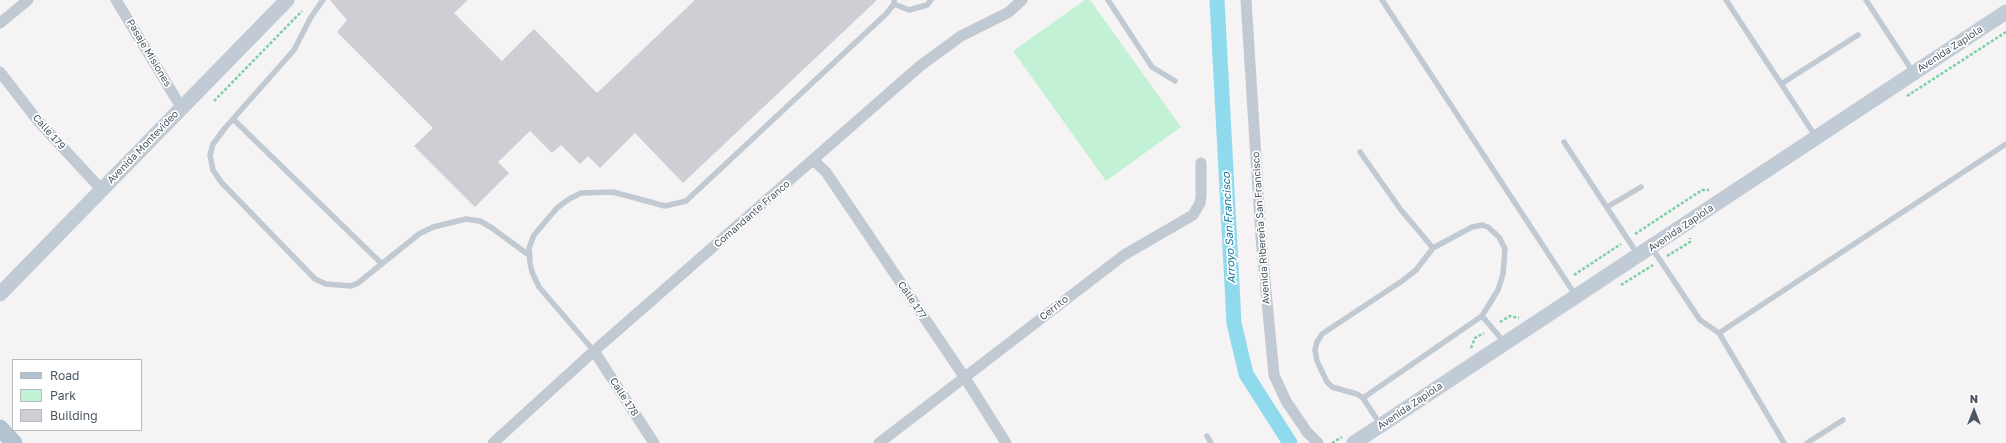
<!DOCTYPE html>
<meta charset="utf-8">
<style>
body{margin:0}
#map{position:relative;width:2006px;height:443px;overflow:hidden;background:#f5f3f3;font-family:"Golos Text",sans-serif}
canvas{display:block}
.legend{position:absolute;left:12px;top:359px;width:130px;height:72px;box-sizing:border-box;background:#fff;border:1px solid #b7bbc0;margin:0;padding:5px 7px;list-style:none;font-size:12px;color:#4a5661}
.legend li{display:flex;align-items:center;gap:8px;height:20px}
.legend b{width:20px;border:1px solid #b7bbc0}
.north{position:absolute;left:1954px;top:391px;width:40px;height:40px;-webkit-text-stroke:3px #fff;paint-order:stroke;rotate:0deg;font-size:11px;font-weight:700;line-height:16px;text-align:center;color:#4a5661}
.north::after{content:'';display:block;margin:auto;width:14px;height:18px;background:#4a5661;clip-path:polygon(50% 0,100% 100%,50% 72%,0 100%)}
</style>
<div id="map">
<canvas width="2006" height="443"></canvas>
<ul class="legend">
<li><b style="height:5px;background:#b3c2d1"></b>Road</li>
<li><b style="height:11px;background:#c3f1d5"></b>Park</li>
<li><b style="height:11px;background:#cdcfd5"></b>Building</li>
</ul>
<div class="north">N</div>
</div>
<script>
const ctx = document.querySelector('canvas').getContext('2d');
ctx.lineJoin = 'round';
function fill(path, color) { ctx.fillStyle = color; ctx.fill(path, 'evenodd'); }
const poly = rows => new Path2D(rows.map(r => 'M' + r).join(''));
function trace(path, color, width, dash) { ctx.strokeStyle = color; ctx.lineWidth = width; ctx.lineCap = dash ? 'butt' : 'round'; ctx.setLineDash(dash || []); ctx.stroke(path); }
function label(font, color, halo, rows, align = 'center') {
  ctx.font = font + ' "Golos Text",sans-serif'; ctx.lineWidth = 3.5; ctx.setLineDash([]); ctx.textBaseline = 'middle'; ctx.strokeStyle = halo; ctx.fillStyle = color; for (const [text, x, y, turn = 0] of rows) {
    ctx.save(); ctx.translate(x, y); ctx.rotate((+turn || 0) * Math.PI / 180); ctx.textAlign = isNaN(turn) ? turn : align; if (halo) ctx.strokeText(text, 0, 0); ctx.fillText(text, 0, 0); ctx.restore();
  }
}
const green = poly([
 [1085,0,1090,0,1181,127,1106,181,1013,51]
]);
const canal = poly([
 [1217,0,1234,323,1246,374,1290,443]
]);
const building = poly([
 [330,0,468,0,454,13,502,61,534,29,597,93,695,0,877,0,683,183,635,133,600,168,588,156,580,164,561,145,552,153,530,131,498,162,509,173,475,207,414,146,433,128,337,32,347,20]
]);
const path = poly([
 [1907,96,2006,32],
 [214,101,302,11],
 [1635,234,1702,190,1709,190],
 [1667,256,1690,242,1690,238],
 [1574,275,1621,244],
 [1621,285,1653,265],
 [1500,322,1510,316,1519,318],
 [1471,348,1475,338,1484,333],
 [1332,443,1342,437]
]);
const lane = poly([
 [323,0,311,17,294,50,225,128,213,144,210,155,213,170,221,182,315,279,326,284,351,286,358,283,419,234,433,227,466,219,480,221,492,228,530,256],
 [1108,0,1152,67,1175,81],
 [1382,0,1576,296],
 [1726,0,1816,137],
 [1866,0,1913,72],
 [894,4,909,10,927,5,931,0],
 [1781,84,1858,35],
 [233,119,382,264],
 [1564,142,1638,255],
 [1360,152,1401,210,1433,248],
 [1607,207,1641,187],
 [1652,248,1700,320,1719,333,1784,443],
 [1719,333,2006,144],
 [594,351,539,287,532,272,530,263,529,248,534,235,557,208,569,199,581,193,613,192,665,206,686,201,886,14,894,4,894,0],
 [1363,398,1482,316],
 [1380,424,1363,398,1357,394,1332,387,1327,382,1317,361,1315,350,1317,342,1322,334,1402,281,1416,270,1433,248,1472,227,1482,225,1488,227,1499,237,1505,249,1503,274,1498,290,1482,316,1505,343],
 [1207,436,1211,443],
 [1807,443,1843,420]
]);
const street = poly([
 [116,0,181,107],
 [1246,0,1261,238,1274,375,1286,401,1307,432,1318,443],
 [0,23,28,0],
 [0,72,38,121,102,190],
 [813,160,826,172,965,378,1006,443],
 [594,351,654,443],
 [493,443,594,351,920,66,961,36,1009,12,1022,0],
 [879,443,1124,255,1193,215,1200,203,1201,196,1201,163]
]);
const secondary = poly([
 [0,294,287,0],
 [1354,443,2006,12]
]);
const primary = poly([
 [0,428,14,443]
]);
const streetNames = [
 ["Avenida Zapiola",1950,49,-33],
 ["Pasaje Misiones",149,53,59],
 ["Calle 179",49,132,48],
 ["Avenida Montevideo",143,147,-46],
 ["Comandante Franco",752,214,-41],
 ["Avenida Ribereña San Francisco",1261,228,-94],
 ["Avenida Zapiola",1681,228,-34],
 ["Calle 177",912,300,56],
 ["Cerrito",1054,308,-38],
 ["Calle 178",624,397,57],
 ["Avenida Zapiola",1410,406,-34]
];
const waterNames = [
 ["Arroyo San Francisco",1229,228,-93]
];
fill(green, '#c3f1d5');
trace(canal, '#90daee', 15);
fill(building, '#cdcfd5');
trace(path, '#7ad0a6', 2.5, [3, 2]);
trace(lane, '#c1cad2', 5.5);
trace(street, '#c1cad2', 11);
trace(secondary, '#c1cbd6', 15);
trace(primary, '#b3c2d1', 17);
label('10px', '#4a5661', '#fff', streetNames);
label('italic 11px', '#0c7c9b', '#fff', waterNames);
</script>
